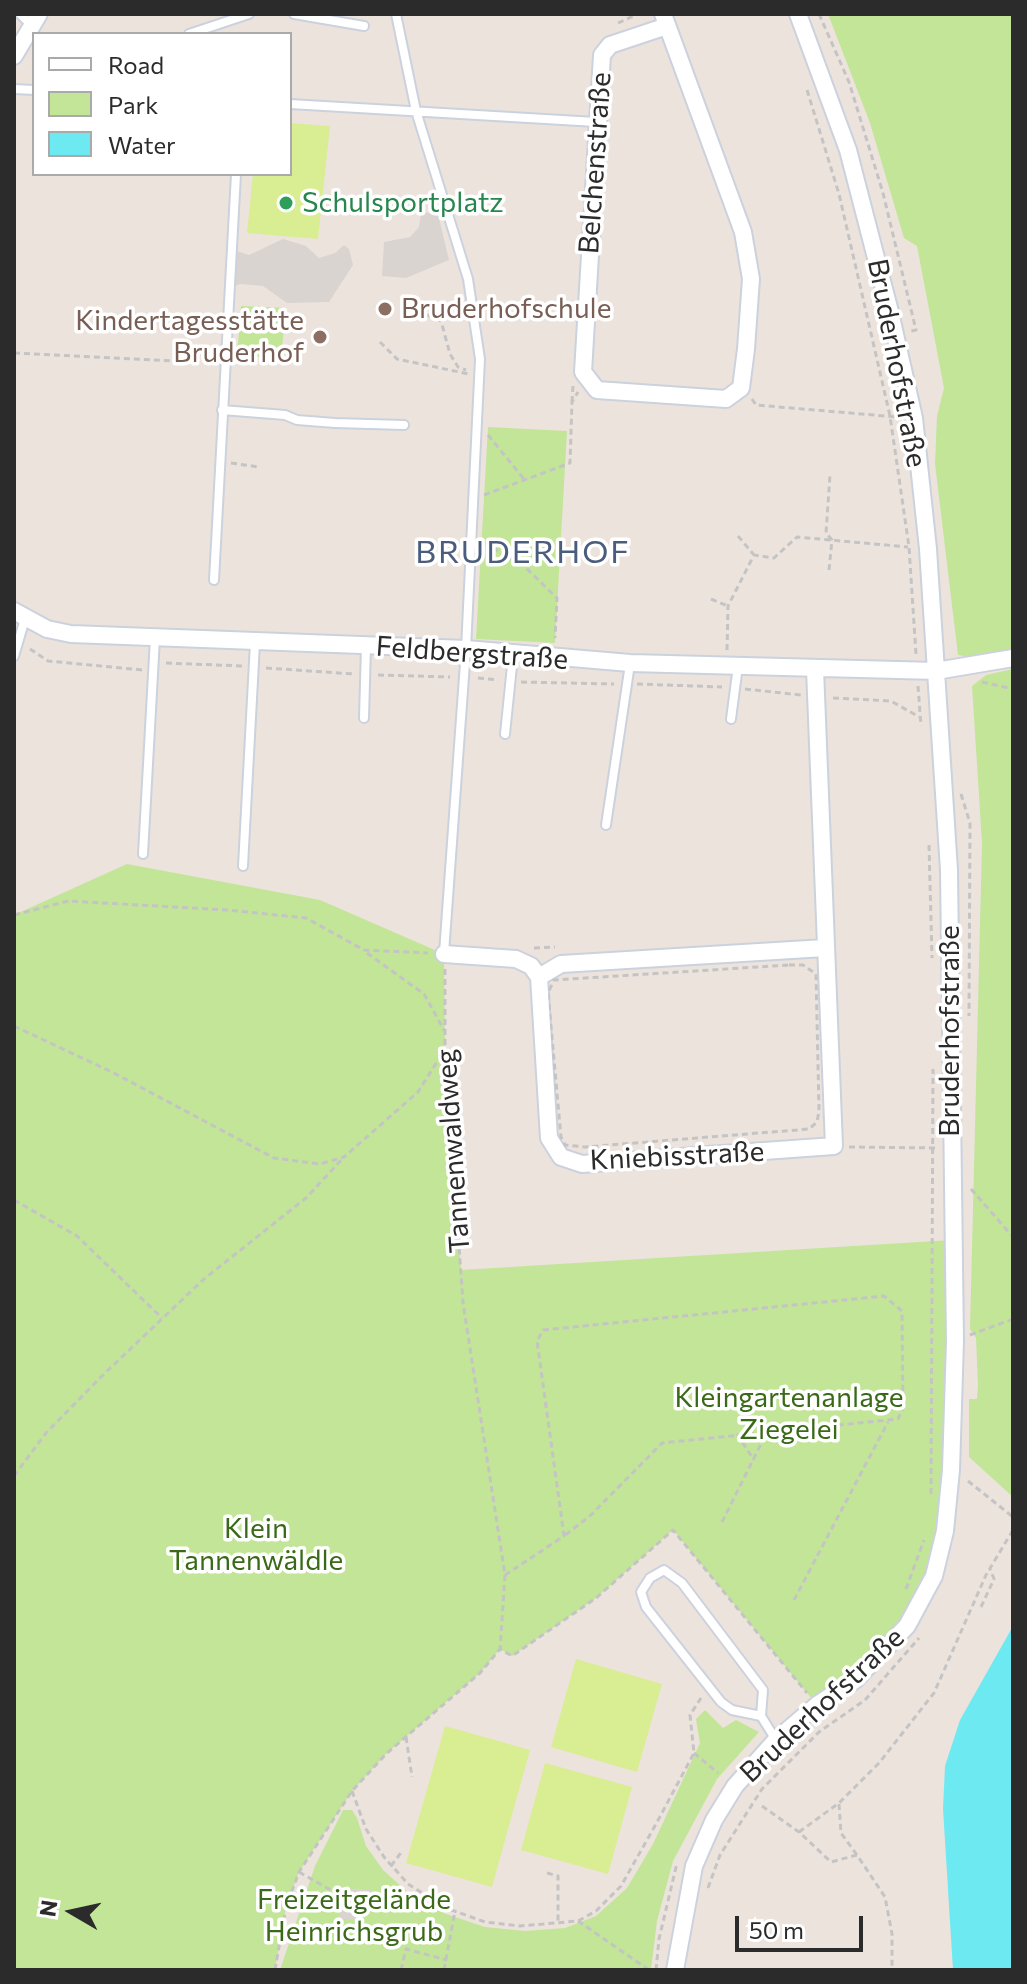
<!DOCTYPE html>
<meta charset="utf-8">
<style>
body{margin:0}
#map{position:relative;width:1027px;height:1984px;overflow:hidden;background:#ede3dd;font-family:Commissioner,sans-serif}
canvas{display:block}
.frame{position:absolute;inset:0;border:16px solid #2b2b2b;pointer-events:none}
.legend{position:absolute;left:32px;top:32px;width:260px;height:144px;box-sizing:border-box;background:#fff;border:2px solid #aaa;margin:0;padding:10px 14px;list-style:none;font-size:24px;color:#2b2b2b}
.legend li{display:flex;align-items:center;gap:16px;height:40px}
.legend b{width:40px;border:2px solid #aaa}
.north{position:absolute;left:32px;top:1872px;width:80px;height:80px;-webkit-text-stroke:6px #fff;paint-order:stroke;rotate:279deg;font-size:22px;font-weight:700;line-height:32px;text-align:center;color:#2b2b2b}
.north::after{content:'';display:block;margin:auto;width:28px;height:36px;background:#2b2b2b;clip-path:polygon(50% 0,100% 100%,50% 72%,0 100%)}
.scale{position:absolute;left:735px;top:1916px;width:128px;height:36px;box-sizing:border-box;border:4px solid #2b2b2b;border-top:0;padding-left:10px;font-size:24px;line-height:28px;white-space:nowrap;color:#2b2b2b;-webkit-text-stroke:6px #fff;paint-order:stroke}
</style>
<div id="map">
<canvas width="1027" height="1984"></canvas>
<div class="frame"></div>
<ul class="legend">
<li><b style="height:10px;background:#fff"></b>Road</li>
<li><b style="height:22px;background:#c2e598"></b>Park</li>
<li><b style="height:22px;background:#6de9f2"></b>Water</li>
</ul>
<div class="north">N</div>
<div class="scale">50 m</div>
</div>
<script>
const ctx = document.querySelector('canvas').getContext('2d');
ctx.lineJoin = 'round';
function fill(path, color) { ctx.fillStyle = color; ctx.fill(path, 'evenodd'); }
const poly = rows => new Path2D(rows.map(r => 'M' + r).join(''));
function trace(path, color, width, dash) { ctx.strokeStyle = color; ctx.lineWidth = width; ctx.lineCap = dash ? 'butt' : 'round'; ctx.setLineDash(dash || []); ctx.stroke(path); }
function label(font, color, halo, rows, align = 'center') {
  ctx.font = font + ' Commissioner,sans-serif'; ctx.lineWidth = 7; ctx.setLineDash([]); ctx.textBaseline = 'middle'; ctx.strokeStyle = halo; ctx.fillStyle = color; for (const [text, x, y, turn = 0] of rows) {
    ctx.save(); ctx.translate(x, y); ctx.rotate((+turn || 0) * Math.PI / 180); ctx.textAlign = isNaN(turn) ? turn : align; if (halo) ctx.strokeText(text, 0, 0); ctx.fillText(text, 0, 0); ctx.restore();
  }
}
const green = poly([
 [828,14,1013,14,1013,649,970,657,958,655,935,464,937,416,944,388,917,246,904,238,870,123],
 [241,306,286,308,281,358,237,356],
 [488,427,567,431,555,643,476,639],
 [1013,669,1013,1497,969,1457,969,1399,977,1399,978,1385,976,1338,970,1329,982,843,972,686,986,675],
 [127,864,320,900,444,954,445,1049,461,1270,952,1240,945,1531,907,1626,817,1705,673,1530,596,1598,512,1656,500,1649,480,1673,386,1754,352,1791,299,1872,286,1907,275,1970,14,1970,14,915],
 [705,1710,723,1728,736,1720,759,1732,717,1779,673,1861,657,1921,651,1970,280,1970,315,1866,343,1810,352,1810,357,1818,366,1846,383,1870,411,1895,446,1914,485,1927,525,1931,565,1928,596,1916,627,1888,653,1844,700,1743,696,1719]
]);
const pitch = poly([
 [290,123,330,126,318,239,247,233,253,174,290,174],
 [576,1659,662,1684,637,1772,551,1747],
 [445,1726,530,1750,492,1887,406,1863],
 [545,1763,632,1787,608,1874,521,1850]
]);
const plaza = poly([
 [421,212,438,214,449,260,406,278,382,276,384,242,410,237,419,227],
 [283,239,306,246,319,258,335,253,344,245,349,249,353,265,329,302,287,303,263,286,240,284,229,288,231,249,249,255],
 [341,1888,371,1890,372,1897,362,1901,356,1920,339,1919]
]);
const water = poly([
 [1013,1626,1013,1970,953,1970,943,1809,945,1766,960,1720]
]);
const path = poly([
 [819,14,849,82,883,193,916,330,911,331],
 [618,23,638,14],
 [807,90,839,194,890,416,909,547,916,654],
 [427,315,441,321,450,354,458,367,466,370],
 [380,342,397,359,469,374],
 [14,353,213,363],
 [752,399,756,405,897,417],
 [572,402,573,386],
 [488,435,524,479],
 [231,463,259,467],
 [484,495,570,463,572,402,578,392],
 [738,536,754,555],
 [484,543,523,565,557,598,555,638],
 [829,570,832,540,826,533,830,475],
 [711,599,728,606],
 [30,649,48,661,143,670],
 [727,650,728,606,754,555,774,558,797,537,908,547],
 [166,663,242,666],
 [266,668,354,674],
 [378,675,450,677],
 [478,678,498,680],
 [521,682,614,684],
 [982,682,1013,689],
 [637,684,722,687],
 [918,686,921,726],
 [745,689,801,695],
 [833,698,891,701,921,718],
 [961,794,970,823,969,1016],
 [929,845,932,958],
 [14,915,68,901,227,910,306,918,364,950,428,953],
 [534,948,555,947],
 [367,953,424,994,444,1030],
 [789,965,803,965,816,974,819,1111,817,1122,809,1129,585,1147,565,1145,561,1137,548,993,554,980,789,965],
 [445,969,445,1049,463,1303,505,1575,500,1649],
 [14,1026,112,1072,274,1158,320,1164,344,1157,418,1092,445,1049],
 [849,1147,938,1148],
 [971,1189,1013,1237],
 [14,1200,77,1236,162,1318],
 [970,1335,1013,1319],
 [737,1434,754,1460],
 [14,1476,46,1433,105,1373,204,1279,306,1198,344,1157],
 [968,1481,1013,1517],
 [931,1494,933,1069],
 [722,1522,767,1432],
 [505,1575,564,1536,537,1341,543,1330,884,1296,902,1311,903,1408,898,1419,662,1443,591,1515,564,1536],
 [906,1589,924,1540],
 [794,1600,888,1422],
 [981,1607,994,1579,990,1569],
 [406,1737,412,1777],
 [694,1753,718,1773],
 [352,1791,366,1829,384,1857,408,1884,446,1908,485,1922,520,1926,578,1921,596,1911,621,1886,656,1824,694,1753,690,1715,701,1698],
 [839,1804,841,1833,857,1855],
 [762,1806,799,1832,831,1862,857,1855,885,1897,892,1934,892,1970],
 [799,1832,839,1803,879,1763,934,1693,986,1575,1013,1530],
 [391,1866,403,1850],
 [299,1872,329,1889,349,1892],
 [547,1873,558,1876,558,1923],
 [708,1888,720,1855,762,1789,819,1732,865,1700,919,1638],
 [578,1921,649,1970],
 [275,1970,286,1907,299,1872,352,1791,386,1754,480,1673,500,1649,512,1656,596,1598,673,1530,807,1693],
 [401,1970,406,1949,447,1960],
 [444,1970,455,1911],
 [656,1970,659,1939,677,1863]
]);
const service = poly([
 [20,14,31,25],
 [294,14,364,26],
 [396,14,416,111,468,279,480,359,466,649,444,953],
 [189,34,249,14],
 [14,89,34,90],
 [290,104,596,122],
 [222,410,285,415,297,420,335,423,404,425],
 [214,580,236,174],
 [14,656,25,619],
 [364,718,366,646],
 [731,719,738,666],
 [505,734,513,656],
 [606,825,630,664],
 [143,854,155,638],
 [243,866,255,643],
 [761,1716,732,1710,721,1702,646,1607,641,1592,650,1578,664,1570,682,1583,763,1690,761,1716,776,1740]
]);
const minor = poly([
 [663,14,743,232,751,279,746,349,741,388,726,399,597,390,583,372,602,55,610,45,667,26],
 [14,56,39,14],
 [14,611,47,629,71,634,466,649,630,663,936,671,1013,658],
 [444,954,516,959,531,966,539,977,549,1138,561,1157,582,1164,834,1146,815,669],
 [539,977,561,964,825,948],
 [675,1970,694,1866,714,1820,735,1786,776,1740,817,1705,855,1680,907,1626,934,1576,945,1531,951,1470,955,1341,949,870,928,549,914,418,889,308,848,150,798,14]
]);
const markers = [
 [286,203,8,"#2e9e5b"],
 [385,309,8,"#8d6e63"],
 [320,337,8,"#8d6e63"]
];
const streetNames = [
 ["Belchenstraße",595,163,-86],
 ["Bruderhofstraße",897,363,79],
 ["Feldbergstraße",472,653,4],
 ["Bruderhofstraße",950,1031,-90],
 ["Tannenwaldweg",453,1151,-94],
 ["Kniebisstraße",677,1156,-3],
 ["Bruderhofstraße",822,1705,-43]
];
const leisureNames = [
 ["Schulsportplatz",302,203]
];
const educationNames = [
 ["Bruderhofschule",401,309],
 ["Kindertagesstätte",304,321,"right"],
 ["Bruderhof",304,353,"right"]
];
const parkNames = [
 ["Kleingartenanlage",789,1398],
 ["Ziegelei",789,1430],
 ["Klein",256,1529],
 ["Tannenwäldle",256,1561],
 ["Freizeitgelände",354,1900],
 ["Heinrichsgrub",354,1932]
];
const quarterNames = [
 ["BRUDERHOF",523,552]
];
fill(green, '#c2e598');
fill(pitch, '#d9ed93');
fill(plaza, '#d9d4d0');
fill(water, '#6de9f2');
trace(service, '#cbd2dd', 12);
trace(minor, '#cbd2dd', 20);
trace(path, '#c4c4c4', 3, [6, 4]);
trace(service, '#fff', 8);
trace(minor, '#fff', 16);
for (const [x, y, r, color] of markers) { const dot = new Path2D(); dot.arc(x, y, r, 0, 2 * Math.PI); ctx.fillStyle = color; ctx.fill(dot); trace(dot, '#fff', 3); }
label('28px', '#2b2b2b', '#fff', streetNames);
label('28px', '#27864d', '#fff', leisureNames, 'left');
label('28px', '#785e54', '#fff', educationNames, 'left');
label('28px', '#3a6a18', '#fff', parkNames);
ctx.letterSpacing = '2px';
label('32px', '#4a5d7d', '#fff', quarterNames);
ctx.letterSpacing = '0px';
</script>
